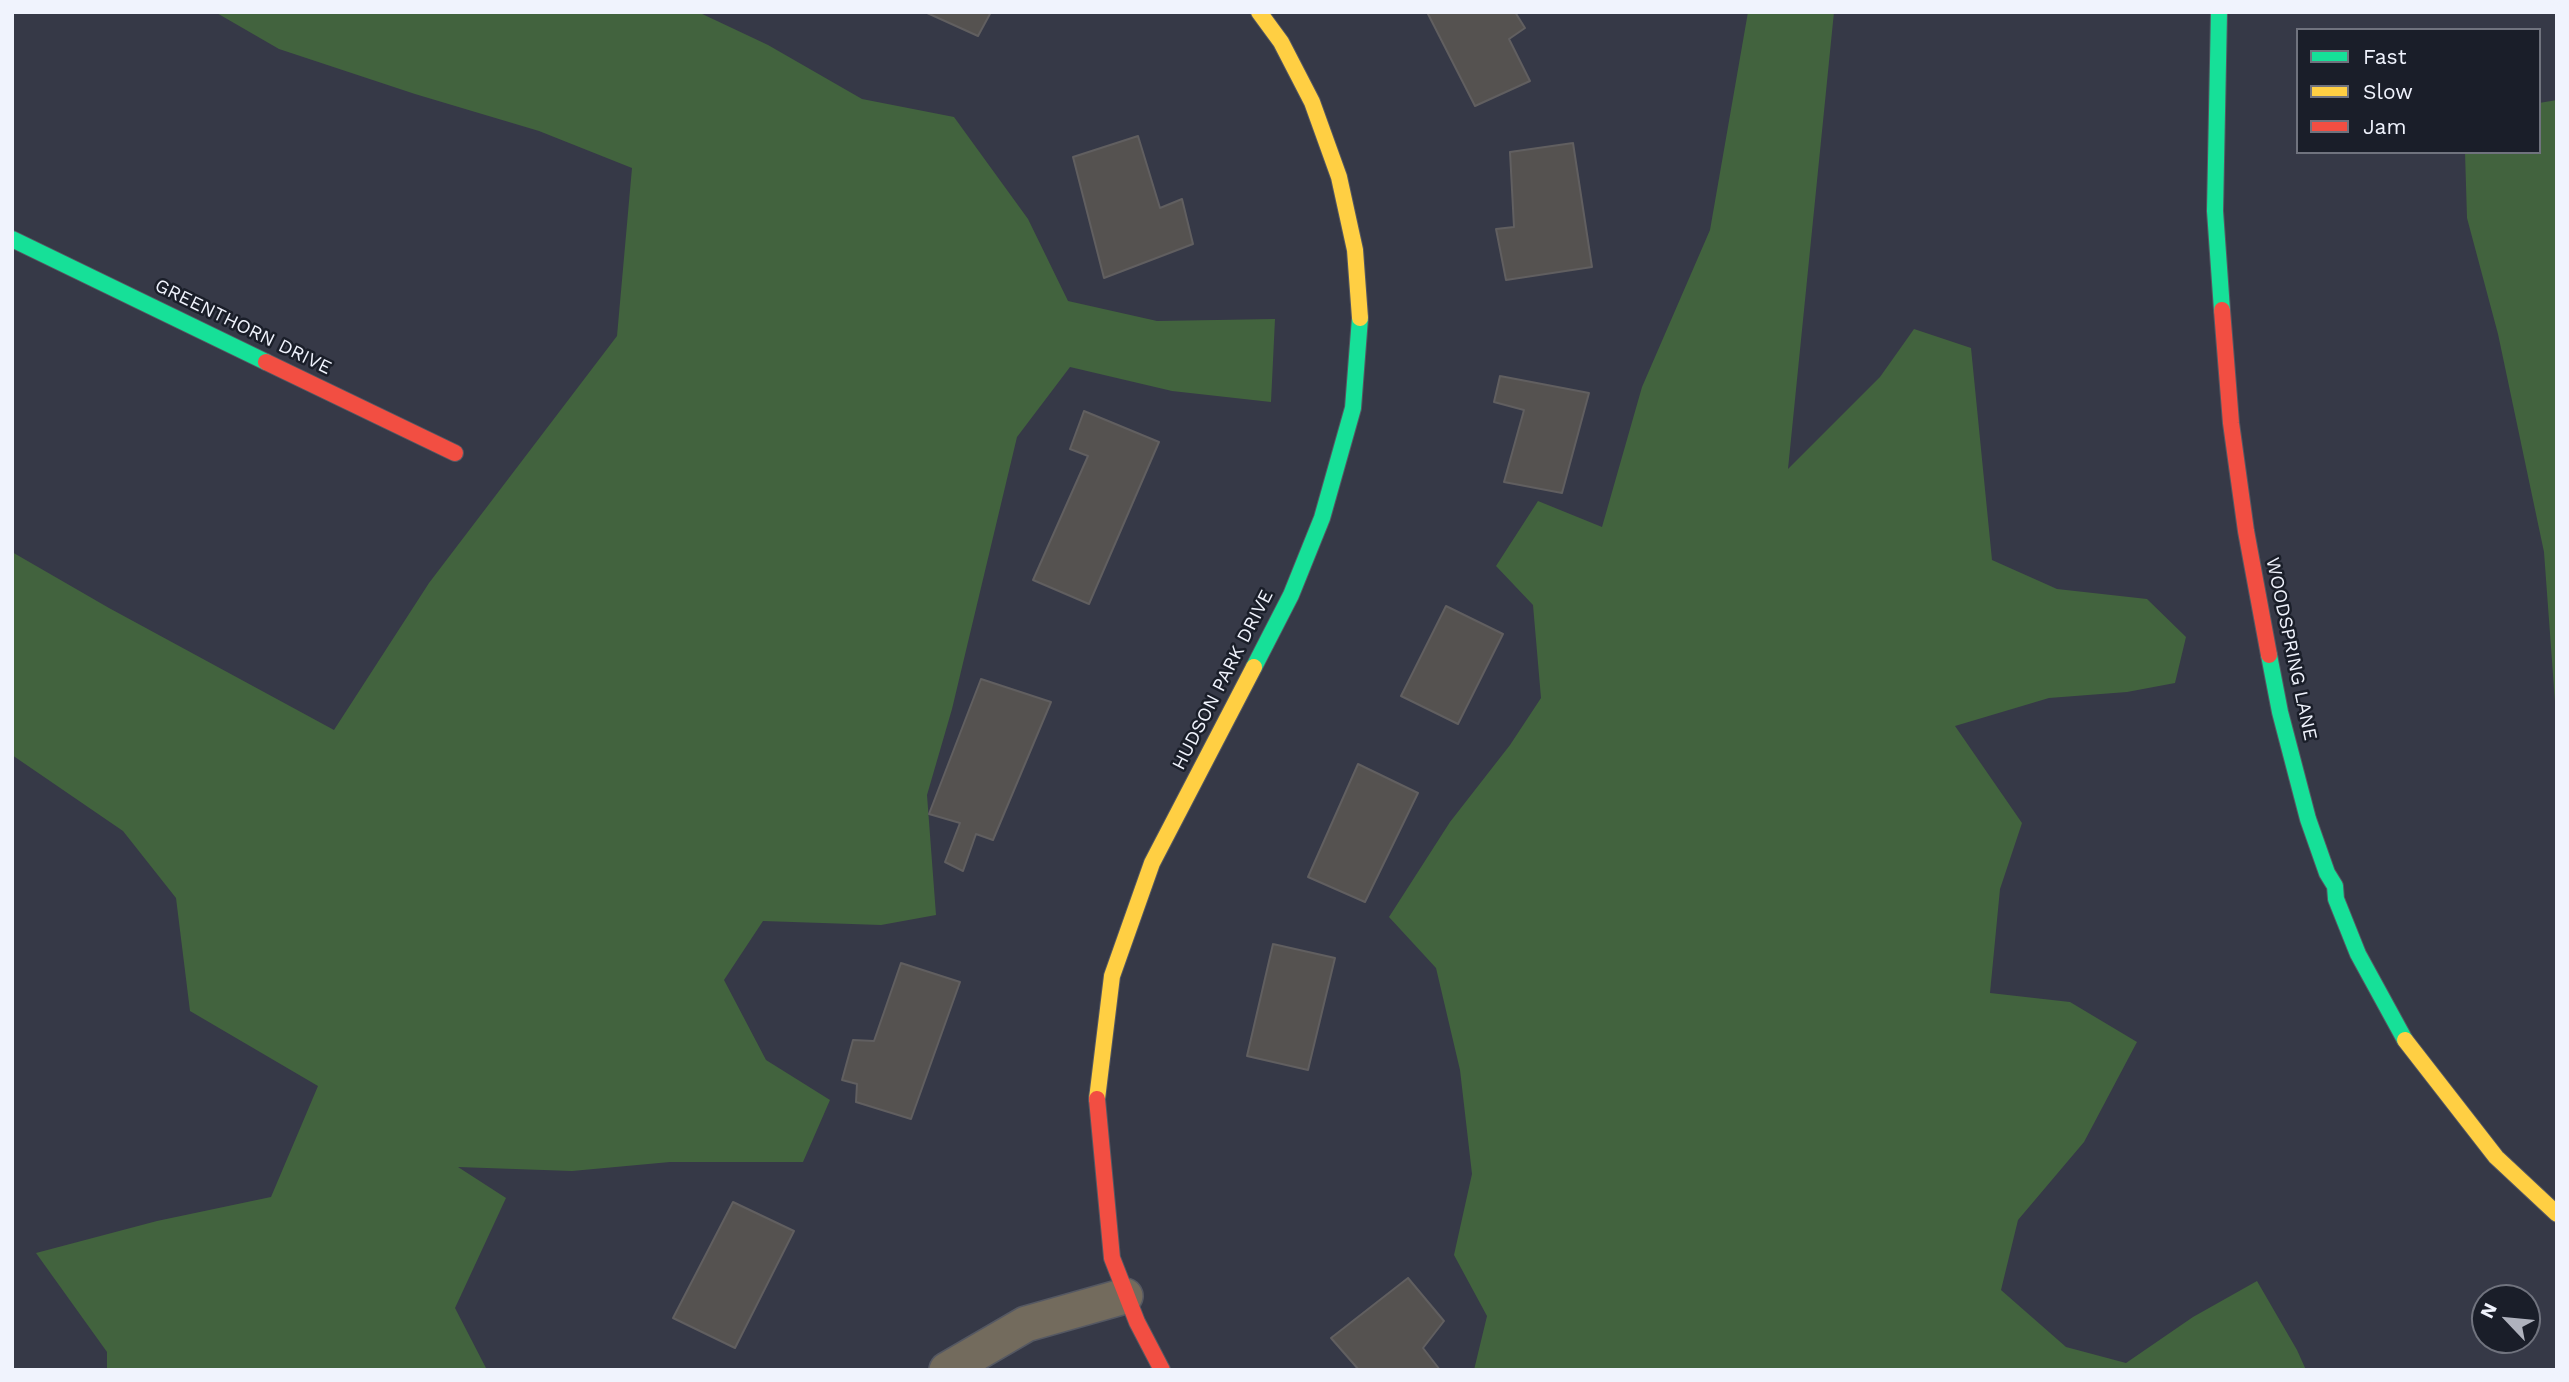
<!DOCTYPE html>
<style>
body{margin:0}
#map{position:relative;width:2569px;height:1382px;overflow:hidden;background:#363947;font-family:"Work Sans",sans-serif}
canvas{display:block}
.frame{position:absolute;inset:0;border:14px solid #f0f3fd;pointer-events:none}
.legend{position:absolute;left:2296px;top:28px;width:245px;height:126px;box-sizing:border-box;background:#1a1e29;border:2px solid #70737e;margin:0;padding:9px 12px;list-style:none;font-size:21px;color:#f0f3fd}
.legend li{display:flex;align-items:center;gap:14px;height:35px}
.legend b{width:35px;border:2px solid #70737e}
.north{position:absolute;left:2471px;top:1284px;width:70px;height:70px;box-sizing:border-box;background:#1a1e29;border:2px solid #70737e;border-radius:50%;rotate:296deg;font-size:19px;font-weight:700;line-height:28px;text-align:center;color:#f0f3fd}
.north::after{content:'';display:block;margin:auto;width:24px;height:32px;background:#afb2bd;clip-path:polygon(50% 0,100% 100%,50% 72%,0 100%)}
</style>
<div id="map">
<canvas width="2569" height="1382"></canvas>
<div class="frame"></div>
<ul class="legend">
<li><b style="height:9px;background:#16e098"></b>Fast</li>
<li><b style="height:9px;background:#ffcf43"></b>Slow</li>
<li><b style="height:9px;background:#f24e42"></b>Jam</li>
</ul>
<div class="north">N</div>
</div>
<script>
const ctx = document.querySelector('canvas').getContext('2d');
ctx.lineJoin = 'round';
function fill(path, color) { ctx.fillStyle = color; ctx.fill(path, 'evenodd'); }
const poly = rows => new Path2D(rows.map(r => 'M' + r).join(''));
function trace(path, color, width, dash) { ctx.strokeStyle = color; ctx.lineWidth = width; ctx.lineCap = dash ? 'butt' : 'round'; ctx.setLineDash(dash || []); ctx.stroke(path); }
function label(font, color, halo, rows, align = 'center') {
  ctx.font = font + ' "Work Sans",sans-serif'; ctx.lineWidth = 5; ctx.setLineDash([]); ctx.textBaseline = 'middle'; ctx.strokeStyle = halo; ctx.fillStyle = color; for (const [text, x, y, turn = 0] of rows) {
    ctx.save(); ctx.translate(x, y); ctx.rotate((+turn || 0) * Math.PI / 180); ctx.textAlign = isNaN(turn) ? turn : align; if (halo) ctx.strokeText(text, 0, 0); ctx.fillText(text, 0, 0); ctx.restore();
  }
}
const green = poly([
 [215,12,698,12,768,45,862,99,954,117,1028,219,1068,301,1157,321,1275,319,1271,402,1172,391,1070,367,1017,437,952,709,927,795,936,915,881,925,763,921,724,980,766,1060,830,1100,803,1162,670,1162,572,1171,458,1167,506,1198,455,1308,487,1370,107,1370,107,1352,36,1253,157,1221,271,1197,318,1086,190,1011,176,898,123,831,12,755,12,552,109,608,334,730,429,583,617,336,632,168,539,131,415,94,279,49],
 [1748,12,1834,12,1788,469,1880,377,1914,329,1971,348,1992,560,2057,589,2147,599,2186,637,2175,683,2127,692,2049,698,1955,726,2022,823,2000,889,1990,993,2070,1002,2137,1042,2084,1142,2018,1220,2001,1290,2066,1347,2126,1363,2193,1317,2257,1281,2297,1350,2306,1370,1474,1370,1487,1316,1454,1255,1472,1174,1460,1070,1436,968,1389,917,1450,822,1510,745,1541,698,1533,605,1496,566,1538,501,1602,527,1642,387,1710,230],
 [2557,100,2557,729,2544,552,2498,334,2467,218,2465,152,2539,152,2539,103]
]);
const building = poly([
 [925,12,991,12,978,36,925,12],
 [1427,12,1515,12,1525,28,1509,39,1530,81,1475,106,1427,12],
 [1138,136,1160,208,1182,199,1193,244,1104,278,1073,157,1138,136],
 [1573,143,1592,267,1506,280,1496,229,1514,227,1510,152,1573,143],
 [1500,376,1589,393,1562,493,1504,482,1524,410,1494,402,1500,376],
 [1084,411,1159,442,1089,604,1033,580,1088,456,1070,449,1084,411],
 [1446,606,1503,634,1458,724,1401,696,1446,606],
 [981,679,1051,702,993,840,976,834,963,871,945,862,960,823,929,814,981,679],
 [1358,764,1418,793,1365,902,1308,877,1358,764],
 [1273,944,1335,958,1308,1070,1247,1056,1273,944],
 [901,963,960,982,911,1119,856,1102,857,1084,842,1080,853,1040,874,1041,901,963],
 [733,1202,794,1231,735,1348,673,1318,733,1202],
 [1408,1278,1444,1321,1423,1348,1440,1370,1359,1370,1331,1338,1408,1278]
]);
const street = poly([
 [947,1370,1026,1324,1125,1296]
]);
const fast = poly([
 [2219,12,2215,211,2222,310],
 [12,239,266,362],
 [2269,655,2280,712,2308,819,2327,873,2335,886,2336,899,2358,954,2405,1040],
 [1254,667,1291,595,1322,518,1353,408,1360,318]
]);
const slow = poly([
 [1259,12,1281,42,1312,102,1339,177,1355,250,1360,318],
 [2405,1040,2496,1157,2557,1214],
 [1097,1099,1112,976,1152,863,1254,667]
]);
const jam = poly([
 [2222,310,2231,423,2246,531,2269,655],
 [266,362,455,453],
 [1097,1099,1112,1258,1137,1322,1162,1370]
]);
const streetNames = [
 ["GREENTHORN DRIVE",243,327,26],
 ["WOODSPRING LANE",2291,649,78],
 ["HUDSON PARK DRIVE",1223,680,-63]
];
fill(green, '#42633e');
fill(building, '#555250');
trace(building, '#615f60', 2);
trace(street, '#555862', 38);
trace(fast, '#555862', 18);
trace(slow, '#555862', 18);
trace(jam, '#555862', 18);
trace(street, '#736b5d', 35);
trace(fast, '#16e098', 16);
trace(slow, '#ffcf43', 16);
trace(jam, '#f24e42', 16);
label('19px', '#f0f3fd', '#1a1e29', streetNames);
</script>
